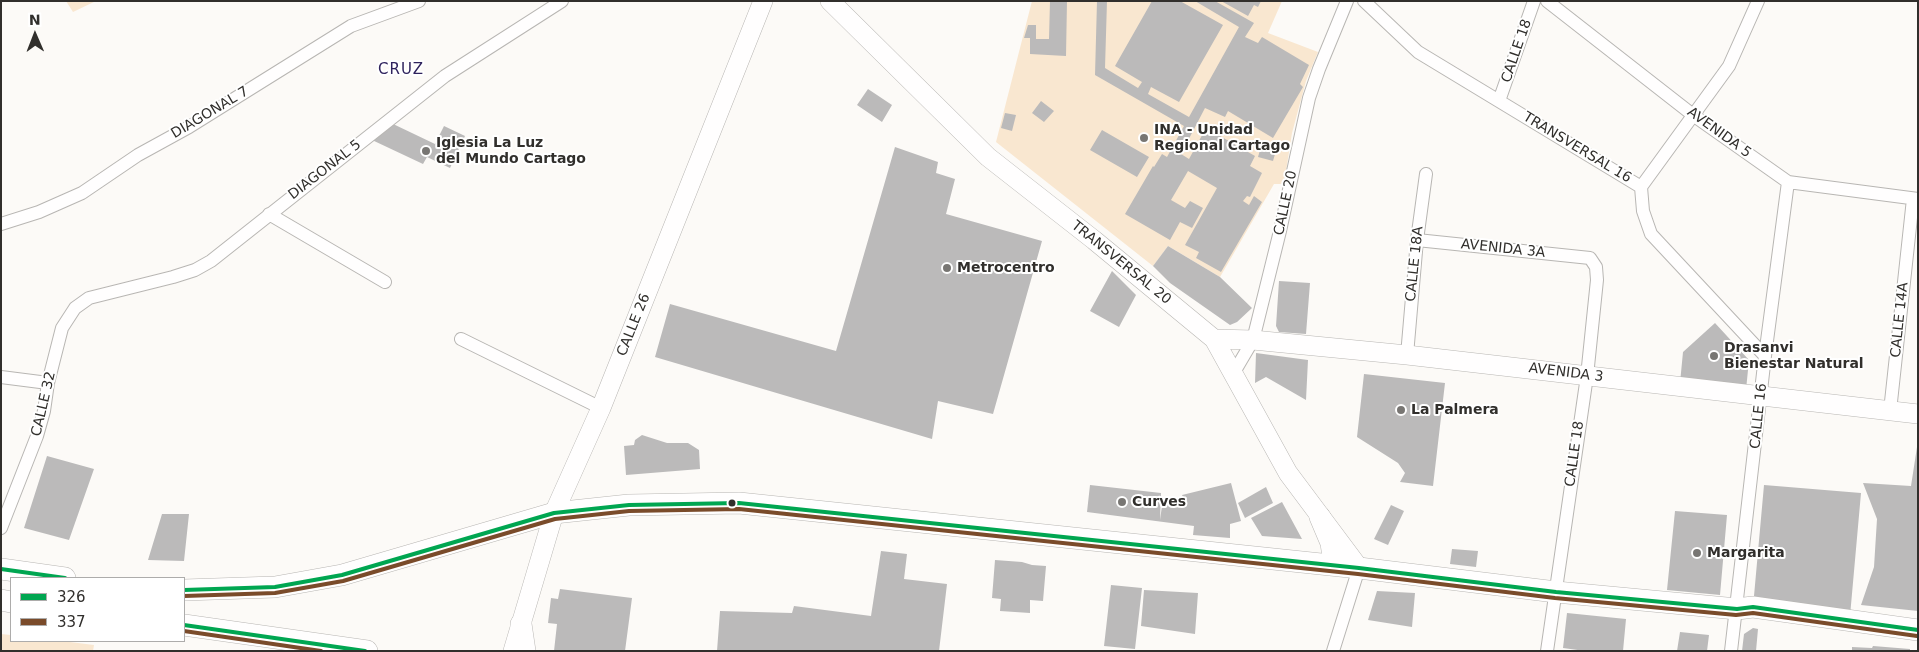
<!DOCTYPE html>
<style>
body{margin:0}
#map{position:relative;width:1919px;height:652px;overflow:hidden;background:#fcfaf7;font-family:"DejaVu Sans",sans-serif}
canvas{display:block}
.frame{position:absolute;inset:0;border:2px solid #312f2c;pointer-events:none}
.legend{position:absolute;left:10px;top:577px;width:175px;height:65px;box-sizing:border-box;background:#fff;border:1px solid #adacab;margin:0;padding:6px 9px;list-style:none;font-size:15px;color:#312f2c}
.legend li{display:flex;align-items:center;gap:10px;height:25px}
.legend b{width:25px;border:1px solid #adacab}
.north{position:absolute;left:10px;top:10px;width:50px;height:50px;-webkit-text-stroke:4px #fff;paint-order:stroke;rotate:359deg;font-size:14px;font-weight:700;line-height:20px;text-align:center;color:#312f2c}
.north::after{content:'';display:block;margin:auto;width:18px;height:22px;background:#312f2c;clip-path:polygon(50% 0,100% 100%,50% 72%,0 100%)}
</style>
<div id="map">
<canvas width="1919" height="652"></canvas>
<div class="frame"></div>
<ul class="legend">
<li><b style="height:6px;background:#00a651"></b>326</li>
<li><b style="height:6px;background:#7a4b2a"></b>337</li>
</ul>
<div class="north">N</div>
</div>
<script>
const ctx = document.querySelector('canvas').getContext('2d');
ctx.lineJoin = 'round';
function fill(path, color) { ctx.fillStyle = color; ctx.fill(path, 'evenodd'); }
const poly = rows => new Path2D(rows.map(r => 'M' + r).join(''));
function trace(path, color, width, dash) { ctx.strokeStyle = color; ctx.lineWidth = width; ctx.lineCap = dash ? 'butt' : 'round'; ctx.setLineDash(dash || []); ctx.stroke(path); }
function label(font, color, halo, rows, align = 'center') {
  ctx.font = font + ' "DejaVu Sans",sans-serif'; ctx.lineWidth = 4; ctx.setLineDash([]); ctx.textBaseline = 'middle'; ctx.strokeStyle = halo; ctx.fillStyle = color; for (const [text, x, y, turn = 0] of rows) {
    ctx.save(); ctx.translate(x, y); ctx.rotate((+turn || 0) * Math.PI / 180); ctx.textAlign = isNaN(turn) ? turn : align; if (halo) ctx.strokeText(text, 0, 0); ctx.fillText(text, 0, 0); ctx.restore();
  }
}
const green = poly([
 [66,1,96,1,73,12],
 [1032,1,1282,1,1268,33,1318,52,1306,81,1292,133,1284,184,1274,184,1220,277,1168,246,1153,266,996,142],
 [1,634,11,635,11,641,62,641,94,645,93,651,1,651]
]);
const building = poly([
 [1050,1,1067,1,1066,56,1030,54,1030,38,1024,38,1028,25,1036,25,1036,39,1049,39],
 [1097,1,1107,1,1105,68,1138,88,1142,82,1115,66,1152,1,1180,1,1223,25,1179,102,1151,87,1148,94,1189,117,1239,27,1195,1,1215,1,1254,23,1245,37,1258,43,1262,37,1309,65,1300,84,1303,87,1273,138,1228,111,1225,117,1205,108,1181,154,1189,159,1206,128,1255,156,1250,166,1262,173,1250,197,1247,196,1243,201,1249,205,1254,196,1262,202,1221,272,1196,258,1199,252,1185,245,1217,188,1188,171,1171,200,1185,208,1190,201,1203,208,1192,228,1180,222,1170,240,1125,214,1153,166,1154,167,1162,154,1167,157,1184,126,1095,75],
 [1221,1,1261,1,1258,7,1254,5,1248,16],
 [868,89,892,105,882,122,857,105],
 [1041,101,1054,111,1044,122,1032,113],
 [1005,113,1016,115,1012,131,1001,128],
 [391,123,435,144,444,126,465,136,450,168,427,157,423,164,372,140],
 [1102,130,1149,157,1137,177,1090,150],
 [1263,140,1278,144,1273,161,1258,157],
 [895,147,938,162,936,173,955,179,946,214,1042,241,993,414,938,401,932,439,655,357,670,304,836,351],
 [1168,246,1220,277,1252,308,1237,322,1230,325,1170,283,1153,266],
 [1112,271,1136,295,1119,327,1090,311],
 [1279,281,1310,283,1306,334,1279,332,1276,326],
 [1715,323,1749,360,1746,390,1680,383,1683,352],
 [1256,353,1308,360,1306,400,1266,377,1255,383],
 [1364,374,1445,383,1433,486,1400,482,1405,473,1398,463,1357,437],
 [642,435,667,443,688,443,699,450,700,469,626,475,624,446,634,445,635,440],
 [1917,447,1918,611,1861,605,1874,567,1877,519,1863,483,1911,486],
 [47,456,94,469,69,540,24,528],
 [1231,483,1241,521,1230,524,1230,538,1193,535,1194,526,1087,512,1090,485,1161,493,1160,520,1163,499,1184,499,1182,495],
 [1764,485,1861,493,1850,616,1753,607],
 [1266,487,1273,503,1245,518,1238,503],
 [1282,502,1302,539,1262,536,1251,518],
 [1391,505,1404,511,1388,545,1374,539],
 [1675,511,1727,515,1720,595,1667,590],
 [162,514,189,514,184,561,148,560],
 [1452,549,1478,551,1476,567,1450,564],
 [881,551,907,554,904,579,947,584,939,651,717,651,720,611,792,613,794,606,871,616],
 [995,560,1022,562,1032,565,1046,566,1043,601,1030,600,1030,613,1000,611,1001,599,992,598],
 [1111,585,1142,588,1135,649,1104,646],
 [560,589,632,598,625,651,554,651,557,624,548,623,551,598,558,599],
 [1144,590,1198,593,1195,634,1141,626],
 [1377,591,1415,593,1412,627,1368,620],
 [1567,613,1626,619,1623,651,1585,651,1563,648],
 [1753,628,1758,629,1756,651,1742,651,1744,634],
 [1680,632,1709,635,1707,651,1677,651],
 [1873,646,1910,649,1910,651,1852,651,1852,647,1872,648]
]);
const street = poly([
 [1364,1,1418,52,1641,187,1643,211,1651,234,1765,356],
 [1547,1,1693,115,1788,182,1918,199],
 [1499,101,1534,1],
 [1641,187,1729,66,1758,1],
 [269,214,385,282],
 [1,224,39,212,82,193,138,155,189,127,351,26,419,1],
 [1417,240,1590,258,1596,267,1597,280,1587,376,1547,651],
 [461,339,601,408],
 [1407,355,1417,240,1426,174],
 [1233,374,1253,340,1280,231,1309,98,1319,69,1347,1],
 [1,377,48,383],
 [1890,411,1913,199],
 [1,528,37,436,44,411,48,383,62,328,75,308,89,298,173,277,195,270,211,261,445,76,562,1],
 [1333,651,1359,568],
 [1731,651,1765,356,1788,182]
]);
const secondary = poly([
 [830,1,988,157,1094,240,1214,339,1288,473,1359,568],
 [1214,339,1253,340,1407,355,1918,414],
 [513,651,554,513,601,408,763,1]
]);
const primary = poly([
 [1320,517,1331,543,1333,557,1331,565],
 [1,569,65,578],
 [184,590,275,587,342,575,554,513,629,505,739,503,1359,568,1556,592,1737,609,1753,607,1918,630],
 [1,600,11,602],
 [521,624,525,651],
 [184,625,367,651]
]);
const bus1 = poly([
 [1,569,65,578],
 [184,590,275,587,342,575,554,513,629,505,739,503,1359,568,1556,592,1737,609,1753,607,1918,630],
 [184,625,365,651]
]);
const bus2 = poly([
 [184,596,275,593,343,581,555,519,629,511,739,509,1358,574,1555,598,1736,615,1753,613,1917,636],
 [184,631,321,651]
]);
const markers = [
 [1144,138,5,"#787673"],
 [426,151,5,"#787673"],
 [947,268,5,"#787673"],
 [1714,356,5,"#787673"],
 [1401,410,5,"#787673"],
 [1122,502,5,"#787673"],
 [732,503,4.5,"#312f2c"],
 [1697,553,5,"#787673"]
];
const streetNames = [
 ["CALLE 18",1517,51,-71],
 ["DIAGONAL 7",210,113,-31],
 ["AVENIDA 5",1719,133,36],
 ["TRANSVERSAL 16",1577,148,31],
 ["DIAGONAL 5",325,170,-38],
 ["CALLE 20",1286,203,-78],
 ["AVENIDA 3A",1503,249,6],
 ["TRANSVERSAL 20",1121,263,39],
 ["CALLE 18A",1415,264,-84],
 ["CALLE 14A",1900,320,-84],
 ["CALLE 26",634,325,-68],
 ["AVENIDA 3",1566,373,7],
 ["CALLE 32",44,404,-77],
 ["CALLE 16",1759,416,-84],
 ["CALLE 18",1575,454,-82]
];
const poiNames = [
 ["INA - Unidad",1154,130],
 ["Regional Cartago",1154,146],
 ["Iglesia La Luz",436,143],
 ["del Mundo Cartago",436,159],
 ["Metrocentro",957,268],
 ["Drasanvi",1724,348],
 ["Bienestar Natural",1724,364],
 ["La Palmera",1411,410],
 ["Curves",1132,502],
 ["Margarita",1707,553]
];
const neighbourhoodNames = [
 ["CRUZ",401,70]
];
fill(green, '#f9e7d0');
fill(building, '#bbbaba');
trace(street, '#b8b6b3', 14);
trace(secondary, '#b8b6b3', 20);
trace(primary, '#b8b6b3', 22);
trace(street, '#fffefe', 12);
trace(secondary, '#fffefe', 19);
trace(primary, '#fffefe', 21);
trace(bus1, '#00a651', 4);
trace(bus2, '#7a4b2a', 4);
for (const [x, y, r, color] of markers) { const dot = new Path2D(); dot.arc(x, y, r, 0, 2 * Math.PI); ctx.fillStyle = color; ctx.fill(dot); trace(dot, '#fff', 2); }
label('14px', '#312f2c', '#fff', streetNames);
label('bold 14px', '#312f2c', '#fff', poiNames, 'left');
ctx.letterSpacing = '1px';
label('15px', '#2e225d', '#fff', neighbourhoodNames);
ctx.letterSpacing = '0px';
</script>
